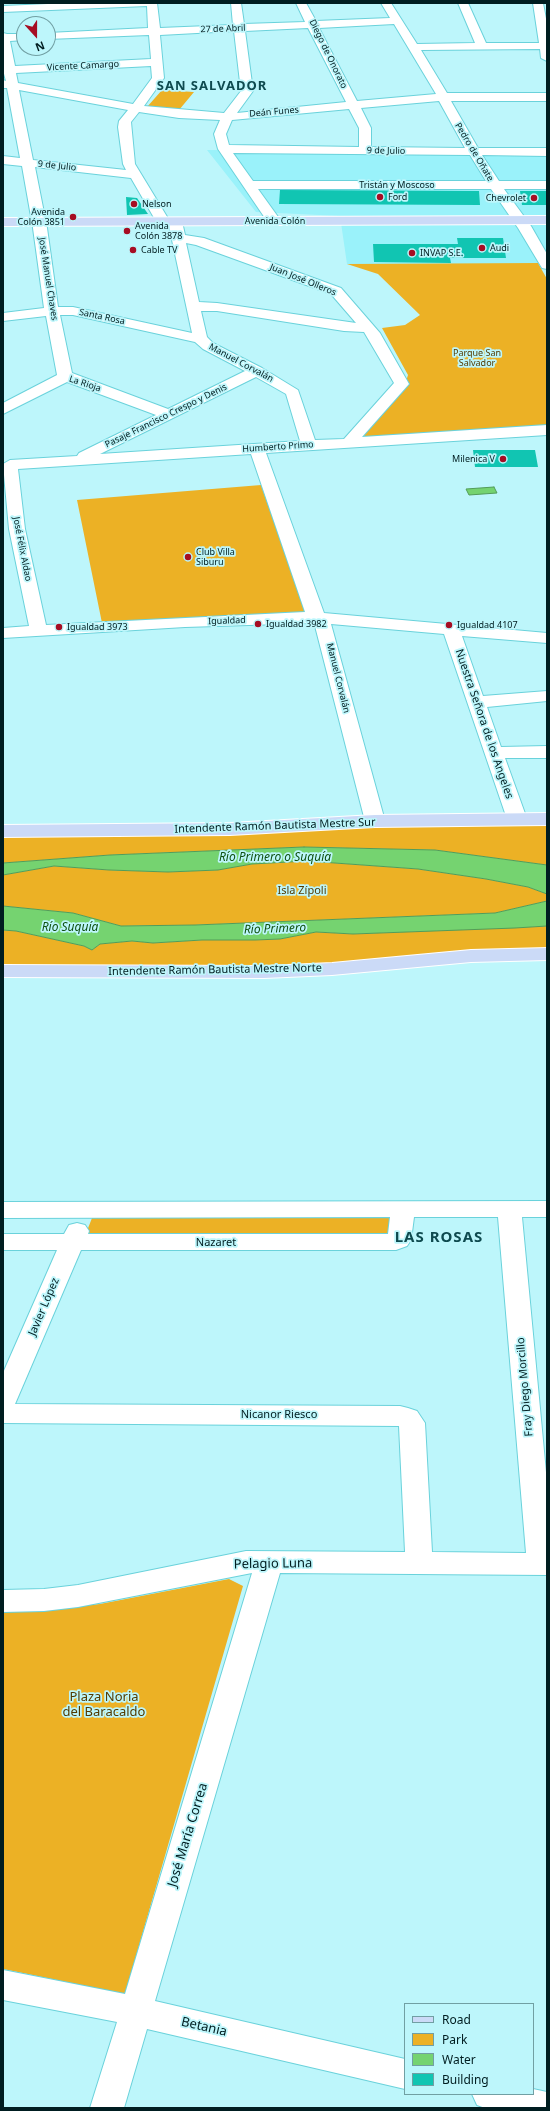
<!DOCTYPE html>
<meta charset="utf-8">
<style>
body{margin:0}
#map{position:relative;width:550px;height:2111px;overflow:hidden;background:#bdf6fb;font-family:"Noto Sans",sans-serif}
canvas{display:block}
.frame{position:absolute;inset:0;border:4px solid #001d20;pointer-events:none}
.legend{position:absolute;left:404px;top:2003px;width:130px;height:92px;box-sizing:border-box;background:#bdf6fb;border:1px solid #719fa3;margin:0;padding:5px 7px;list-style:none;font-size:12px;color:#001d20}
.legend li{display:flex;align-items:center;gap:8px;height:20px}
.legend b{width:20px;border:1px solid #719fa3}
.north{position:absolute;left:16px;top:16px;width:40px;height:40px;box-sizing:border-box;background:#bdf6fb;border:1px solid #719fa3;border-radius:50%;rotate:159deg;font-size:11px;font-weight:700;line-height:16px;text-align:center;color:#001d20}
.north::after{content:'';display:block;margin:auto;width:14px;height:18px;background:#a60d23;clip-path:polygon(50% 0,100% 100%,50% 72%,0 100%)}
</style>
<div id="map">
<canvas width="550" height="2111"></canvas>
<div class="frame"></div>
<ul class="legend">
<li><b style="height:5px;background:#cbdaf7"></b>Road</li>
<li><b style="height:11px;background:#ecb125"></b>Park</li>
<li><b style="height:11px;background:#75d370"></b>Water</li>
<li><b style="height:11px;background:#11c5b2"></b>Building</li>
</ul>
<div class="north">N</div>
</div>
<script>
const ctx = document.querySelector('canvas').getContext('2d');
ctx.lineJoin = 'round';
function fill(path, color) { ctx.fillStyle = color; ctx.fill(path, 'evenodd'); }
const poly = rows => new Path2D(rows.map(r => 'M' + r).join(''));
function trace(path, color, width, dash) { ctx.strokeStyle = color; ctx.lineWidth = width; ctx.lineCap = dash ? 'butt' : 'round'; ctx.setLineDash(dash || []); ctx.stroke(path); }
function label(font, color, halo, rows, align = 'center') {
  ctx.font = font + ' "Noto Sans",sans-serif'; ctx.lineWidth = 3.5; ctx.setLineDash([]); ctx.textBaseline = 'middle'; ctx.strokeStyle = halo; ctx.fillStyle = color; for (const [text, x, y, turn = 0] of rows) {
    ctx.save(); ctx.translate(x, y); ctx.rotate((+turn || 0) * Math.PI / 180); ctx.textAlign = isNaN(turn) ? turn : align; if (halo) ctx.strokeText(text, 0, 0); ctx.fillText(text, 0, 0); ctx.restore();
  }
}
const built = poly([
 [207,150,547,152,547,264,347,264,340,216,256,212]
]);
const green = poly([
 [162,90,194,92,179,110,147,107],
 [538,263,547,279,547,427,356,438,403,391,408,375,382,328,405,325,420,315,378,274,347,264],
 [261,485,306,614,102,623,77,500],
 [547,819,547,865,435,850,304,847,110,855,3,863,3,831],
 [307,861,418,869,486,879,528,887,547,894,547,901,495,913,195,925,121,926,73,913,3,906,3,875,54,866,109,870,168,872,217,870,252,864],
 [547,926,547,954,332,969,3,971,3,930,16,931,84,946,92,950,100,944,132,941,153,943,202,940,255,940,280,939,316,932,353,934],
 [395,1216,388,1238,85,1236,92,1218],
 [229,1579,243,1586,125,1994,3,1969,3,1609,33,1611,100,1604]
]);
const water = poly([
 [494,487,497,493,469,495,466,489,494,487],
 [304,847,435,850,547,865,547,894,528,887,486,879,418,869,307,861,252,864,218,870,168,872,109,870,54,866,3,875,3,863,110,855,304,847],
 [547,901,547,926,515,928,353,934,316,932,280,939,255,940,202,940,153,943,132,941,100,944,92,950,84,946,16,931,3,930,3,906,73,913,121,926,195,925,495,913,547,901]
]);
const building = poly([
 [280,190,479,191,480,205,279,204],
 [520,191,547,191,547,205,522,205],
 [126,197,137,198,148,214,127,215],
 [457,238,503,238,506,258,450,258,451,263,374,262,373,244,458,244],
 [473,450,535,450,538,467,475,467]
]);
const minor = poly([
 [70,3,157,3,160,28,233,25,231,3,241,3,244,24,305,22,296,3,306,3,316,21,390,18,381,3,391,3,417,44,475,43,458,3,468,3,486,43,539,43,533,3,543,3,547,24,547,61,541,58,540,49,421,50,447,93,547,93,547,101,451,101,478,148,547,148,547,156,482,155,499,181,547,181,547,189,504,189,531,226,547,254,547,269,542,268,518,228,491,189,258,189,281,221,274,225,269,224,218,149,214,134,220,120,179,118,139,112,131,122,135,164,169,220,167,223,157,223,131,178,35,167,47,228,58,307,73,307,192,333,169,226,176,222,183,226,185,235,204,238,341,288,380,333,409,384,362,437,547,425,547,435,266,453,324,613,547,633,547,643,462,636,483,696,547,691,547,701,487,707,501,747,547,746,547,758,505,758,527,819,524,823,517,825,510,823,507,819,444,634,331,624,385,821,382,825,375,827,368,825,365,821,315,626,313,623,185,627,3,638,3,628,29,626,9,529,3,464,10,460,77,456,79,453,156,415,67,382,3,414,3,403,57,375,46,316,3,321,3,313,44,308,33,228,22,166,3,164,3,156,20,158,7,88,3,88,3,80,6,81,3,70,3,33,7,34,24,34,24,40,10,41,15,66,151,59,149,35,48,39,48,33,148,28,147,6,3,12,3,6,70,3],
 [394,24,436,94,357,101,319,28,394,24],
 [308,28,346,102,237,113,253,91,245,31,308,28],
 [234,31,241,91,224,113,144,106,164,78,160,35,234,31],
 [151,66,152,78,133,104,18,83,16,73,151,66],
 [19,90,128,110,119,121,118,127,123,164,126,170,33,160,19,90],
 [439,101,465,148,371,147,371,128,361,108,439,101],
 [349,109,359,128,359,147,229,145,226,134,232,120,349,109],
 [233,153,470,155,486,181,253,181,233,153],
 [186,243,196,245,331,294,356,323,217,303,199,302,186,243],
 [201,311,217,311,344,331,364,332,394,383,344,439,315,440,298,390,262,368,213,343,207,337,201,311],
 [60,315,73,315,195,342,203,349,245,371,168,409,72,373,60,315],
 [256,377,286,394,300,441,100,454,256,377],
 [251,454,305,612,46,625,25,529,18,469,251,454],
 [547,1201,547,1217,522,1217,547,1483,547,1575,280,1573,155,2001,405,2059,405,2089,147,2029,124,2108,90,2108,117,2022,3,2000,3,1970,125,1994,252,1573,78,1607,44,1611,3,1612,3,1590,44,1589,78,1585,246,1551,405,1552,399,1426,3,1423,3,1373,57,1250,3,1250,3,1234,64,1234,69,1225,77,1223,85,1225,89,1231,88,1234,388,1234,390,1217,3,1218,3,1202,547,1201],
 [414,1217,498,1217,526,1553,432,1552,425,1423,417,1411,408,1408,400,1406,15,1404,81,1250,396,1250,407,1246,411,1240,414,1217],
 [533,2089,547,2092,547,2108,485,2108,477,2105,472,2094,533,2094,533,2089]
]);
const major = poly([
 [547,216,547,224,3,226,3,218,547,216],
 [547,813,547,825,375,827,230,835,3,837,3,825,230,823,375,815,547,813],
 [547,948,547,960,471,962,332,975,264,978,3,977,3,965,264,966,332,963,471,950,547,948]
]);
const markers = [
 [380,197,4,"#a60d23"],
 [534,198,4,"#a60d23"],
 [134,204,4,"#a60d23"],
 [73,217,4,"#a60d23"],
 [127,231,4,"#a60d23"],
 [482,248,4,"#a60d23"],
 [133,250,4,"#a60d23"],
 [412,253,4,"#a60d23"],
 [503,459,4,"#a60d23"],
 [188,557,4,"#a60d23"],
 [258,624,4,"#a60d23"],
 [449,625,4,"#a60d23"],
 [59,627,4,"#a60d23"]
];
const farStreetnames = [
 ["27 de Abril",223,29,-2],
 ["Diego de Onorato",328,54,64],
 ["Vicente Camargo",83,66,-3],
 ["Deán Funes",274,112,-5],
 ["9 de Julio",386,151,1],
 ["Pedro de Oñate",474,152,59],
 ["9 de Julio",57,166,6],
 ["Tristán y Moscoso",397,185],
 ["Avenida Colón",275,221],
 ["José Manuel Chaves",48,279,81],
 ["Juan José Olleros",303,280,22],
 ["Santa Rosa",102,317,12],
 ["Manuel Corvalán",241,363,28],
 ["La Rioja",85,384,18],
 ["Pasaje Francisco Crespo y Denis",166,416,-26],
 ["Humberto Primo",278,447,-4],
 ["José Félix Aldao",22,549,79],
 ["Igualdad",227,621,-2],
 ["Manuel Corvalán",338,678,76]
];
const farPoinames = [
 ["Ford",388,197],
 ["Chevrolet",526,198,"right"],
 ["Nelson",142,204],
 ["Avenida",65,212,"right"],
 ["Colón 3851",65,222,"right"],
 ["Avenida",135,226],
 ["Colón 3878",135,236],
 ["Audi",490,248],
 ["Cable TV",141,250],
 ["INVAP S.E.",420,253],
 ["Milenica V",495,459,"right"],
 ["Club Villa",196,552],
 ["Siburu",196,562],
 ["Igualdad 3982",266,624],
 ["Igualdad 4107",457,625],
 ["Igualdad 3973",67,627]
];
const farParknames = [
 ["Parque San",477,353],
 ["Salvador",477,363]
];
const streetNames = [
 ["Nuestra Señora de los Angeles",484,724,71],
 ["Intendente Ramón Bautista Mestre Sur",275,826,-2],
 ["Intendente Ramón Bautista Mestre Norte",215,970,-1],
 ["Nazaret",216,1243],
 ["Javier López",44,1307,-67],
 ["Fray Diego Morcillo",525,1387,-95],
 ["Nicanor Riesco",279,1415]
];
const parkNames = [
 ["Isla Zípoli",302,891]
];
const waterNames = [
 ["Río Primero o Suquía",275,858],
 ["Río Suquía",70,928],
 ["Río Primero",275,929,-2]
];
const farDistrictnames = [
 ["SAN SALVADOR",212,86]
];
const nearStreetnames = [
 ["Pelagio Luna",273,1564,-1],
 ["José María Correa",188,1835,-73],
 ["Betania",204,2027,13]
];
const nearParknames = [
 ["Plaza Noria",104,1697],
 ["del Baracaldo",104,1712]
];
const districtNames = [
 ["LAS ROSAS",439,1238]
];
fill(built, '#9af2fa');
fill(green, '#ecb125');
fill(water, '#75d370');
trace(water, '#529c58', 1);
fill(building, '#11c5b2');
trace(minor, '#6ad2db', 2);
trace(major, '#fff', 2);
fill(minor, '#fff');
fill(major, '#cbdaf7');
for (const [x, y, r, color] of markers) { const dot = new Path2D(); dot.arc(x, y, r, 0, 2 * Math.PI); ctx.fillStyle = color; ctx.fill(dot); trace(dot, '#bdf6fb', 1.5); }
label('9px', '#001d20', '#bdf6fb', farStreetnames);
label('9px', '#001d20', '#bdf6fb', farPoinames, 'left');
label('9px', '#533a00', '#bdf6fb', farParknames);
label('11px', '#001d20', '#bdf6fb', streetNames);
label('11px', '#533a00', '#bdf6fb', parkNames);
label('italic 12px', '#0e500f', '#bdf6fb', waterNames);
ctx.letterSpacing = '1px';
label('bold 13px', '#0e4a4f', '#bdf6fb', farDistrictnames);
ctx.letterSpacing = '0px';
label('13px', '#001d20', '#bdf6fb', nearStreetnames);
label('13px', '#533a00', '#bdf6fb', nearParknames);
ctx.letterSpacing = '1px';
label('bold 15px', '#0e4a4f', '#bdf6fb', districtNames);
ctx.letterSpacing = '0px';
</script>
